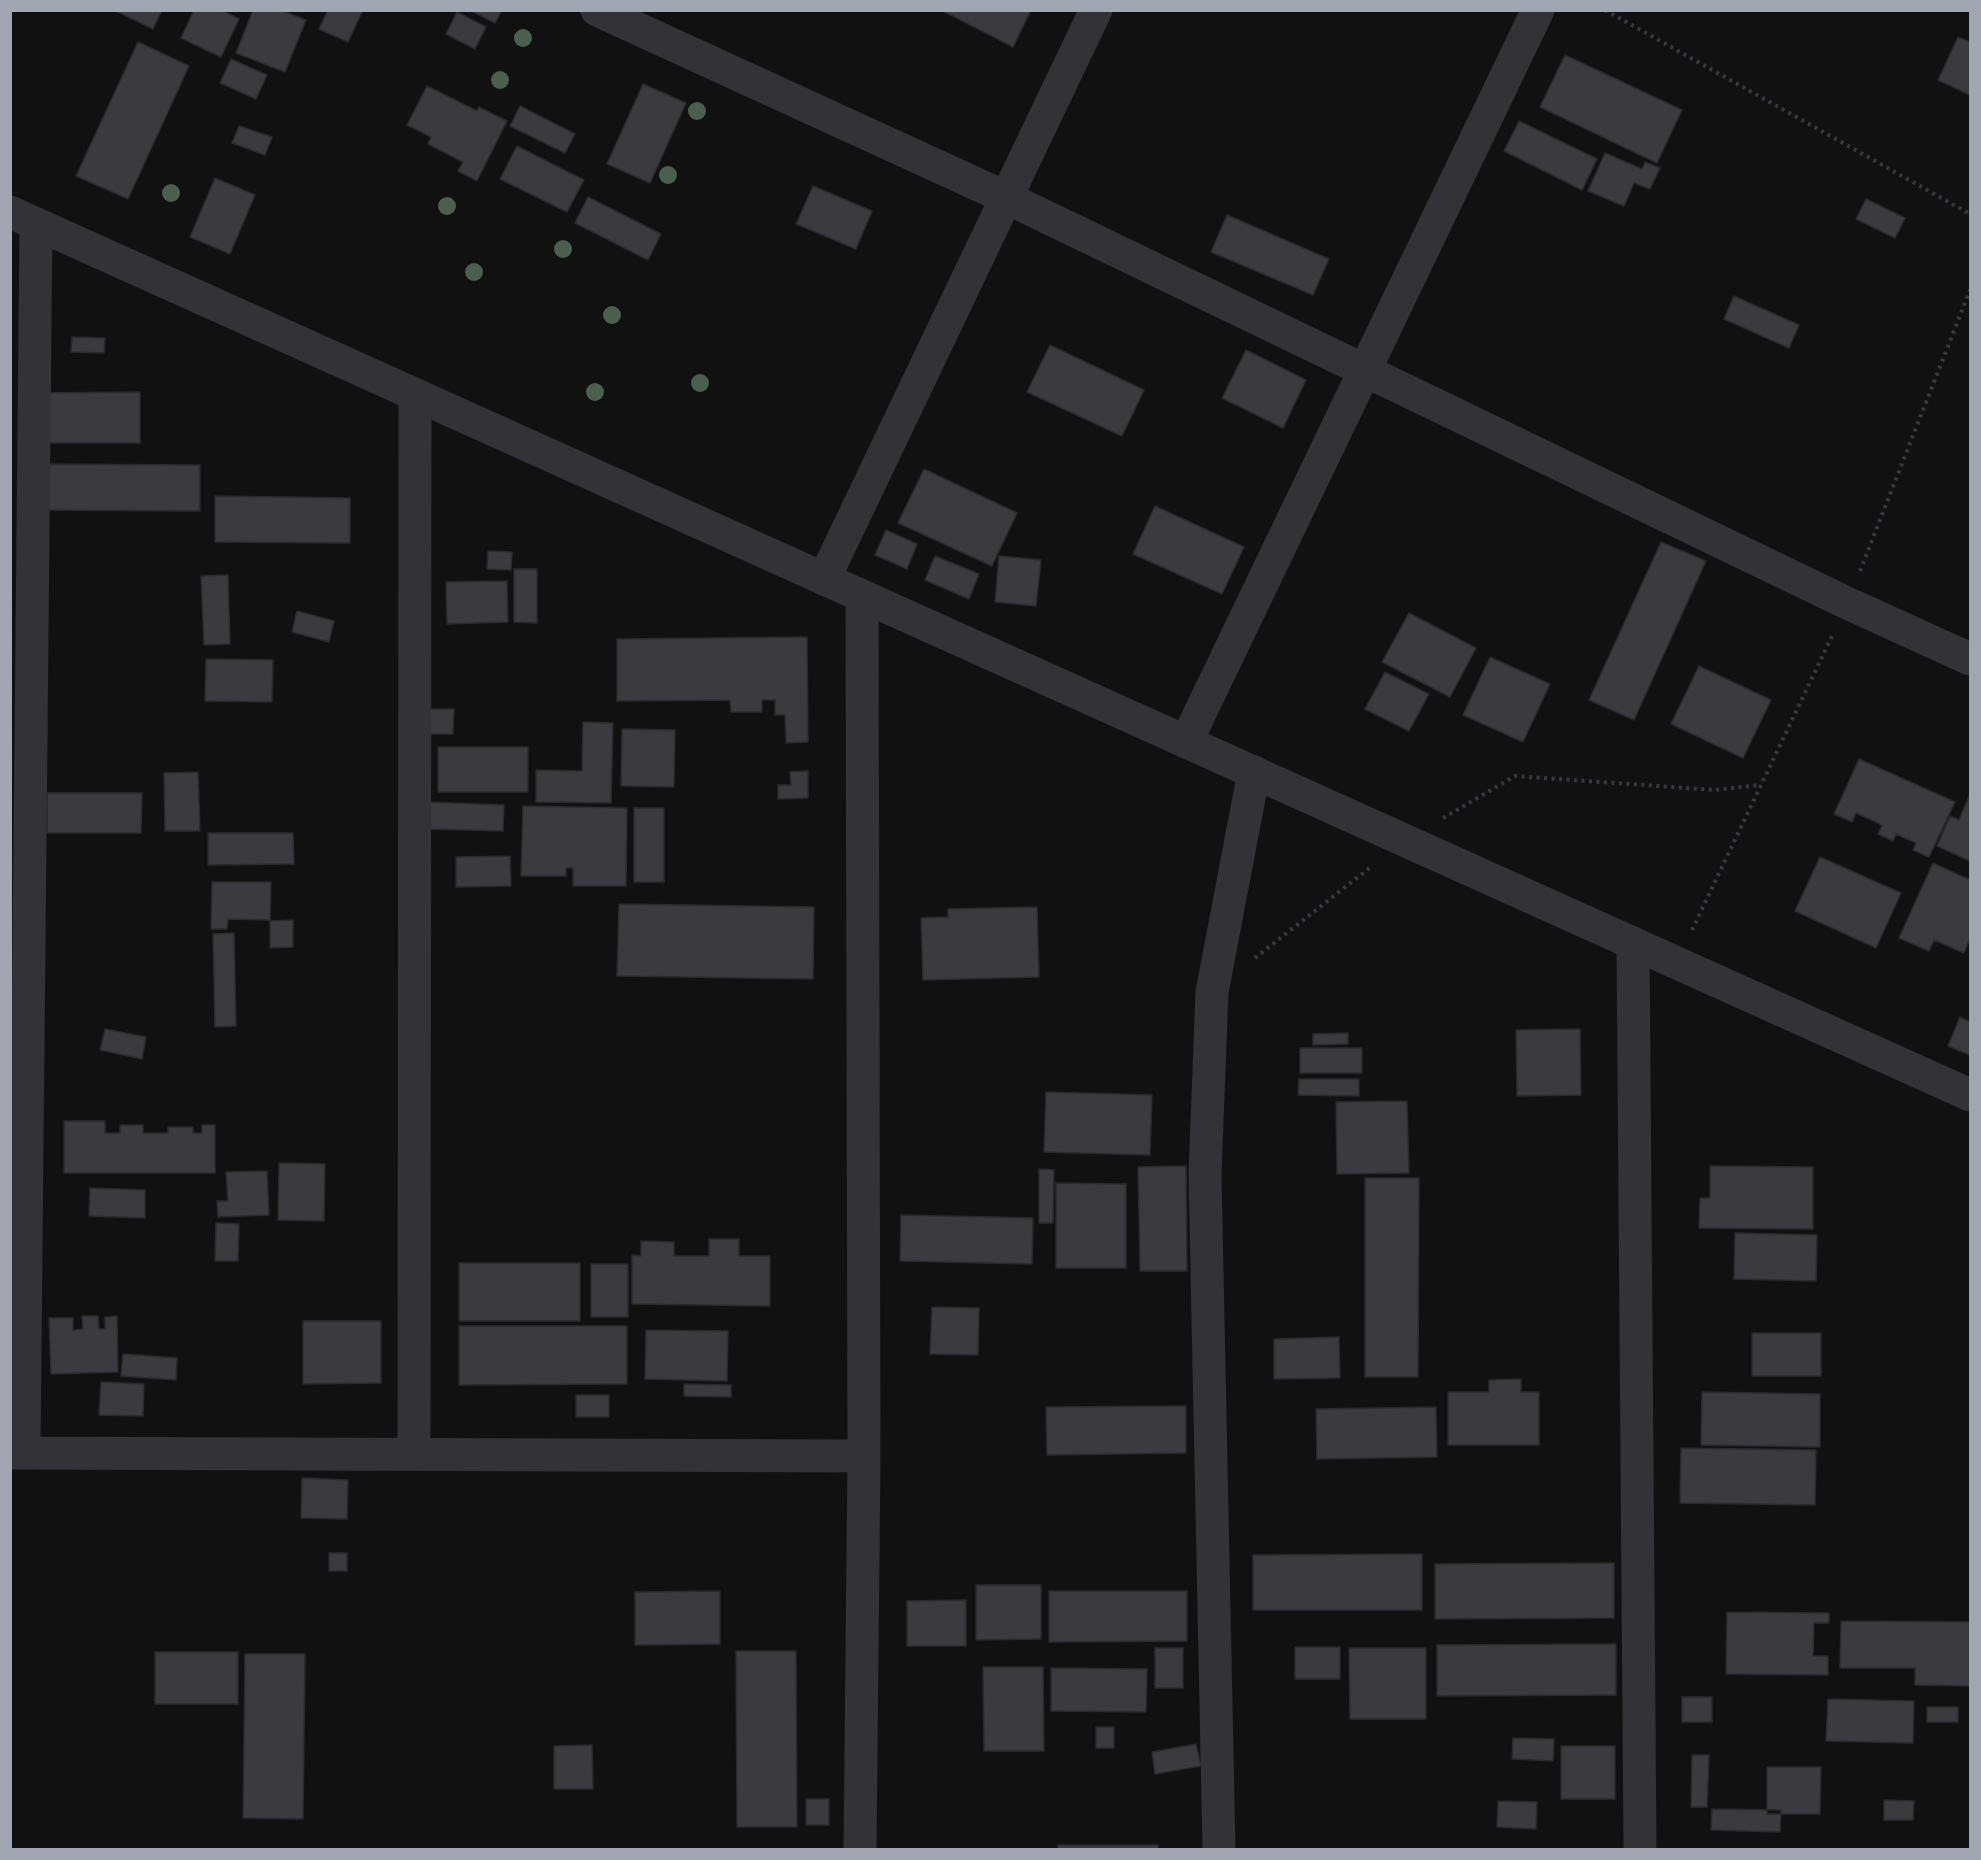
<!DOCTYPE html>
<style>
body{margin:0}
#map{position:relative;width:1981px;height:1860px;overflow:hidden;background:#111112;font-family:Barlow,sans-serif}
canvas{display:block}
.frame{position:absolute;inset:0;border:12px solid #a2a6b3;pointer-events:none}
</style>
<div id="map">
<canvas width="1981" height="1860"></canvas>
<div class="frame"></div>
</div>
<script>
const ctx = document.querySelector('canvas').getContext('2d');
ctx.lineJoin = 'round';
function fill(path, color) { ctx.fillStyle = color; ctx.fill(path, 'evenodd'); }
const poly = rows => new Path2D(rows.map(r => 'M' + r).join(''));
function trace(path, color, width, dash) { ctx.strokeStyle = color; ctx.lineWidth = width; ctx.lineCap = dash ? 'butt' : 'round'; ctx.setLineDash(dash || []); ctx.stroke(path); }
const building = poly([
 [114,10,162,10,153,29,114,10],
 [194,10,221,10,239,19,221,57,181,38,194,10],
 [253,10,280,10,306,20,285,72,236,53,253,10],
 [328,10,363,10,348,42,319,29,328,10],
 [470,10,502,10,495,23,470,10],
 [941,10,1031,10,1013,47,941,10],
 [457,12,486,27,475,49,446,34,457,12],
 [1958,37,1970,42,1970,95,1938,80,1958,37],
 [138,42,189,66,128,199,76,176,138,42],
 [1565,55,1682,110,1657,163,1540,107,1565,55],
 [231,59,267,75,256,99,220,83,231,59],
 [643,84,686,103,650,183,607,164,643,84],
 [427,86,477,111,479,107,507,121,477,181,458,171,463,162,428,144,431,137,407,125,427,86],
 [520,106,575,134,565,153,510,126,520,106],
 [1519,121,1597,159,1582,190,1504,151,1519,121],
 [239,126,272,137,265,155,232,143,239,126],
 [517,146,584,180,567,212,500,179,517,146],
 [1605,153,1642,169,1645,162,1660,168,1650,189,1634,183,1624,206,1588,191,1605,153],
 [215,178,255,195,230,254,190,237,215,178],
 [813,186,872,211,856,249,796,224,813,186],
 [588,197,661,234,648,260,575,223,588,197],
 [1866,199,1905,218,1895,238,1856,219,1866,199],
 [1227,215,1329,259,1313,295,1211,252,1227,215],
 [1734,296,1799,325,1789,348,1724,319,1734,296],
 [72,337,105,338,104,353,71,352,72,337],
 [1050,345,1144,390,1122,436,1027,392,1050,345],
 [1246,350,1306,380,1283,428,1222,398,1246,350],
 [140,392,140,443,36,443,36,393,140,392],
 [37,464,200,465,200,511,37,510,37,464],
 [924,469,1017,513,992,566,898,523,924,469],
 [215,496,350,498,350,543,215,542,215,496],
 [1155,506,1244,547,1222,594,1133,554,1155,506],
 [886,530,917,544,907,569,875,555,886,530],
 [1661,542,1706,561,1634,720,1589,700,1661,542],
 [488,551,512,552,511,570,487,569,488,551],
 [935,556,979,574,969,599,925,580,935,556],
 [999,556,1041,560,1036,606,995,602,999,556],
 [514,569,537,569,537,623,514,622,514,569],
 [228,575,230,644,204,645,201,576,228,575],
 [507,581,508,622,447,624,446,582,507,581],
 [297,611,334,621,329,642,292,632,297,611],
 [1409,613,1476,648,1450,697,1382,662,1409,613],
 [807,637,808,742,786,743,785,715,775,715,775,700,762,700,762,712,731,712,730,700,617,701,617,639,807,637],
 [1490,657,1550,684,1523,742,1463,715,1490,657],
 [206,659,273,660,272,702,205,701,206,659],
 [1699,666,1771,700,1743,758,1671,724,1699,666],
 [1385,672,1429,694,1409,731,1365,709,1385,672],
 [425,709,454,709,453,734,424,734,425,709],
 [583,722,613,723,611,803,536,802,536,770,582,771,583,722],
 [622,729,675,730,674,787,621,786,622,729],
 [438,747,528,747,528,792,438,792,438,747],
 [1859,759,1955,802,1929,857,1913,850,1916,843,1896,834,1893,841,1878,834,1882,825,1856,813,1852,822,1834,814,1859,759],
 [808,771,808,798,778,799,778,785,791,785,790,772,808,771],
 [198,772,200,831,165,831,164,773,198,772],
 [47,793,142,793,141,833,47,833,47,793],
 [1970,794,1970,861,1937,846,1950,816,1959,820,1970,794],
 [428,802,504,805,503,831,428,829,428,802],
 [523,806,627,808,626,886,573,886,573,868,566,868,566,876,521,876,523,806],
 [634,808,664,808,664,882,634,882,634,808],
 [208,833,293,833,294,864,208,865,208,833],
 [510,856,511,886,456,887,456,857,510,856],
 [1820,857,1901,893,1876,948,1795,911,1820,857],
 [1933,863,1970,880,1970,938,1964,953,1934,940,1929,951,1899,938,1933,863],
 [212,882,271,882,270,920,228,919,227,929,211,929,212,882],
 [619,904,814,907,813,979,617,976,619,904],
 [1037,907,1039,977,923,980,921,918,948,917,948,909,1037,907],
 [293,920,293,947,270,948,270,921,293,920],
 [234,933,236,1026,215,1027,213,934,234,933],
 [1960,1017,1970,1022,1970,1055,1948,1046,1960,1017],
 [105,1029,146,1037,142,1059,100,1050,105,1029],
 [1580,1029,1581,1095,1517,1096,1516,1030,1580,1029],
 [1348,1033,1348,1044,1313,1045,1313,1034,1348,1033],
 [1300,1048,1362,1048,1362,1073,1300,1073,1300,1048],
 [1299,1079,1359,1079,1359,1096,1298,1095,1299,1079],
 [1046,1092,1152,1095,1150,1155,1044,1152,1046,1092],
 [1407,1101,1409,1173,1337,1174,1336,1102,1407,1101],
 [64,1121,105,1121,105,1133,120,1133,120,1125,143,1125,143,1133,168,1133,168,1127,193,1127,193,1133,202,1133,202,1125,215,1125,215,1173,64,1173,64,1121],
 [279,1163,325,1164,324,1221,278,1220,279,1163],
 [1186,1166,1187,1271,1140,1271,1138,1167,1186,1166],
 [1710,1166,1813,1167,1813,1229,1699,1228,1700,1198,1710,1198,1710,1166],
 [1039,1169,1054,1170,1053,1223,1039,1223,1039,1169],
 [267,1171,269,1215,218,1217,217,1201,228,1201,226,1172,267,1171],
 [1365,1178,1419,1178,1418,1377,1365,1377,1365,1178],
 [1056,1183,1126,1184,1126,1268,1056,1268,1056,1183],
 [90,1188,145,1190,145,1218,89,1216,90,1188],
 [901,1215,1033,1218,1032,1264,900,1261,901,1215],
 [216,1223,239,1224,238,1261,215,1261,216,1223],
 [1735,1233,1817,1235,1816,1281,1734,1279,1735,1233],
 [709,1239,739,1239,739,1256,770,1256,770,1306,632,1304,632,1255,641,1256,641,1241,674,1242,674,1256,709,1256,709,1239],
 [459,1263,580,1263,580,1321,459,1321,459,1263],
 [591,1264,628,1264,628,1317,591,1317,591,1264],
 [932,1307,979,1308,978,1355,930,1354,932,1307],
 [82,1316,98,1316,99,1329,105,1329,105,1317,117,1316,118,1372,51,1374,49,1318,73,1318,73,1330,83,1329,82,1316],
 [303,1321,381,1321,381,1383,303,1384,303,1321],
 [459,1326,627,1326,627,1384,459,1385,459,1326],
 [646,1330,728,1331,727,1381,645,1379,646,1330],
 [1752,1333,1821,1333,1821,1376,1752,1376,1752,1333],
 [1339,1337,1340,1378,1274,1379,1274,1339,1339,1337],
 [123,1354,177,1358,176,1380,121,1376,123,1354],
 [1521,1379,1521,1392,1539,1392,1539,1445,1448,1445,1448,1392,1489,1392,1489,1380,1521,1379],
 [101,1382,144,1384,143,1416,99,1415,101,1382],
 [684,1384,731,1385,731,1397,684,1396,684,1384],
 [1702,1392,1820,1394,1820,1447,1701,1445,1702,1392],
 [576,1395,609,1395,609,1417,576,1417,576,1395],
 [1186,1406,1186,1453,1047,1455,1046,1407,1186,1406],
 [1436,1407,1437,1457,1317,1459,1316,1409,1436,1407],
 [1681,1448,1816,1450,1815,1505,1680,1503,1681,1448],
 [302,1478,348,1480,347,1519,301,1518,302,1478],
 [329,1553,347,1553,347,1571,329,1571,329,1553],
 [1422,1554,1422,1610,1253,1610,1253,1555,1422,1554],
 [1614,1563,1614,1618,1435,1619,1435,1564,1614,1563],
 [976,1585,1041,1585,1041,1639,976,1640,976,1585],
 [720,1591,720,1644,635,1645,635,1592,720,1591],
 [1049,1591,1187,1591,1187,1641,1049,1642,1049,1591],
 [966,1600,966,1646,907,1646,907,1601,966,1600],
 [1727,1612,1829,1613,1829,1623,1814,1623,1813,1656,1828,1656,1828,1675,1726,1674,1727,1612],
 [1841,1621,1970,1622,1970,1686,1915,1685,1915,1668,1840,1668,1841,1621],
 [1616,1644,1616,1695,1437,1696,1437,1645,1616,1644],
 [1295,1647,1340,1647,1340,1679,1295,1679,1295,1647],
 [1155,1648,1183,1648,1183,1688,1155,1688,1155,1648],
 [1349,1648,1426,1648,1426,1719,1350,1719,1349,1648],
 [736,1651,796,1651,797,1827,737,1827,736,1651],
 [155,1652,238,1652,238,1704,155,1704,155,1652],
 [245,1654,305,1654,303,1819,243,1818,245,1654],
 [983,1667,1043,1667,1044,1751,984,1751,983,1667],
 [1051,1668,1147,1669,1146,1712,1051,1711,1051,1668],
 [1682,1697,1712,1697,1712,1722,1682,1722,1682,1697],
 [1828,1699,1914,1701,1913,1743,1826,1741,1828,1699],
 [1927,1707,1958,1707,1958,1722,1927,1722,1927,1707],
 [1096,1727,1114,1727,1114,1748,1096,1748,1096,1727],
 [1513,1738,1554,1739,1553,1761,1512,1759,1513,1738],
 [1196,1744,1201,1766,1155,1774,1152,1752,1196,1744],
 [592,1745,593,1789,554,1789,554,1746,592,1745],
 [1561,1746,1615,1746,1615,1799,1561,1799,1561,1746],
 [1692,1755,1709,1755,1707,1807,1691,1807,1692,1755],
 [1767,1767,1821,1767,1820,1814,1767,1814,1767,1767],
 [806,1799,829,1799,829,1825,806,1825,806,1799],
 [1884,1800,1914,1801,1913,1820,1884,1820,1884,1800],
 [1498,1801,1537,1802,1536,1829,1497,1827,1498,1801],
 [1712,1809,1781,1810,1780,1832,1711,1830,1712,1809],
 [1058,1845,1158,1845,1158,1850,1058,1850,1058,1845]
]);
const path = poly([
 [1605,10,1970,214],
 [1860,571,1970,290],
 [1443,818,1515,776,1715,790,1759,785],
 [1692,930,1832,636],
 [1255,958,1372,866]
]);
const minor = poly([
 [597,10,1007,198,1847,603,1970,659],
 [824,579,1096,10],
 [1186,742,1538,10],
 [1633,943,1640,1850],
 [10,1453,864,1456],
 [24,1453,36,224],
 [414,1454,415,395],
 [860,1850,864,1456,862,596],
 [1219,1850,1205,1174,1212,992,1254,772]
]);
const tertiary = poly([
 [10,212,1970,1095]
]);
const trees = [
 [523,38],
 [500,80],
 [697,111],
 [668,175],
 [171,193],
 [447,206],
 [563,249],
 [474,272],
 [612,315],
 [700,383],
 [595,392]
];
fill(building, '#3b3b3f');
trace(building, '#2b2b2e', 1.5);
trace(path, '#38393e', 4, [3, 4.5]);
trace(minor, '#323237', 33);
trace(tertiary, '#323237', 33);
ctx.fillStyle = '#4a5f4d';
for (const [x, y] of trees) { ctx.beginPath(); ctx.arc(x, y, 9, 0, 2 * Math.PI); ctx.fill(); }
</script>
